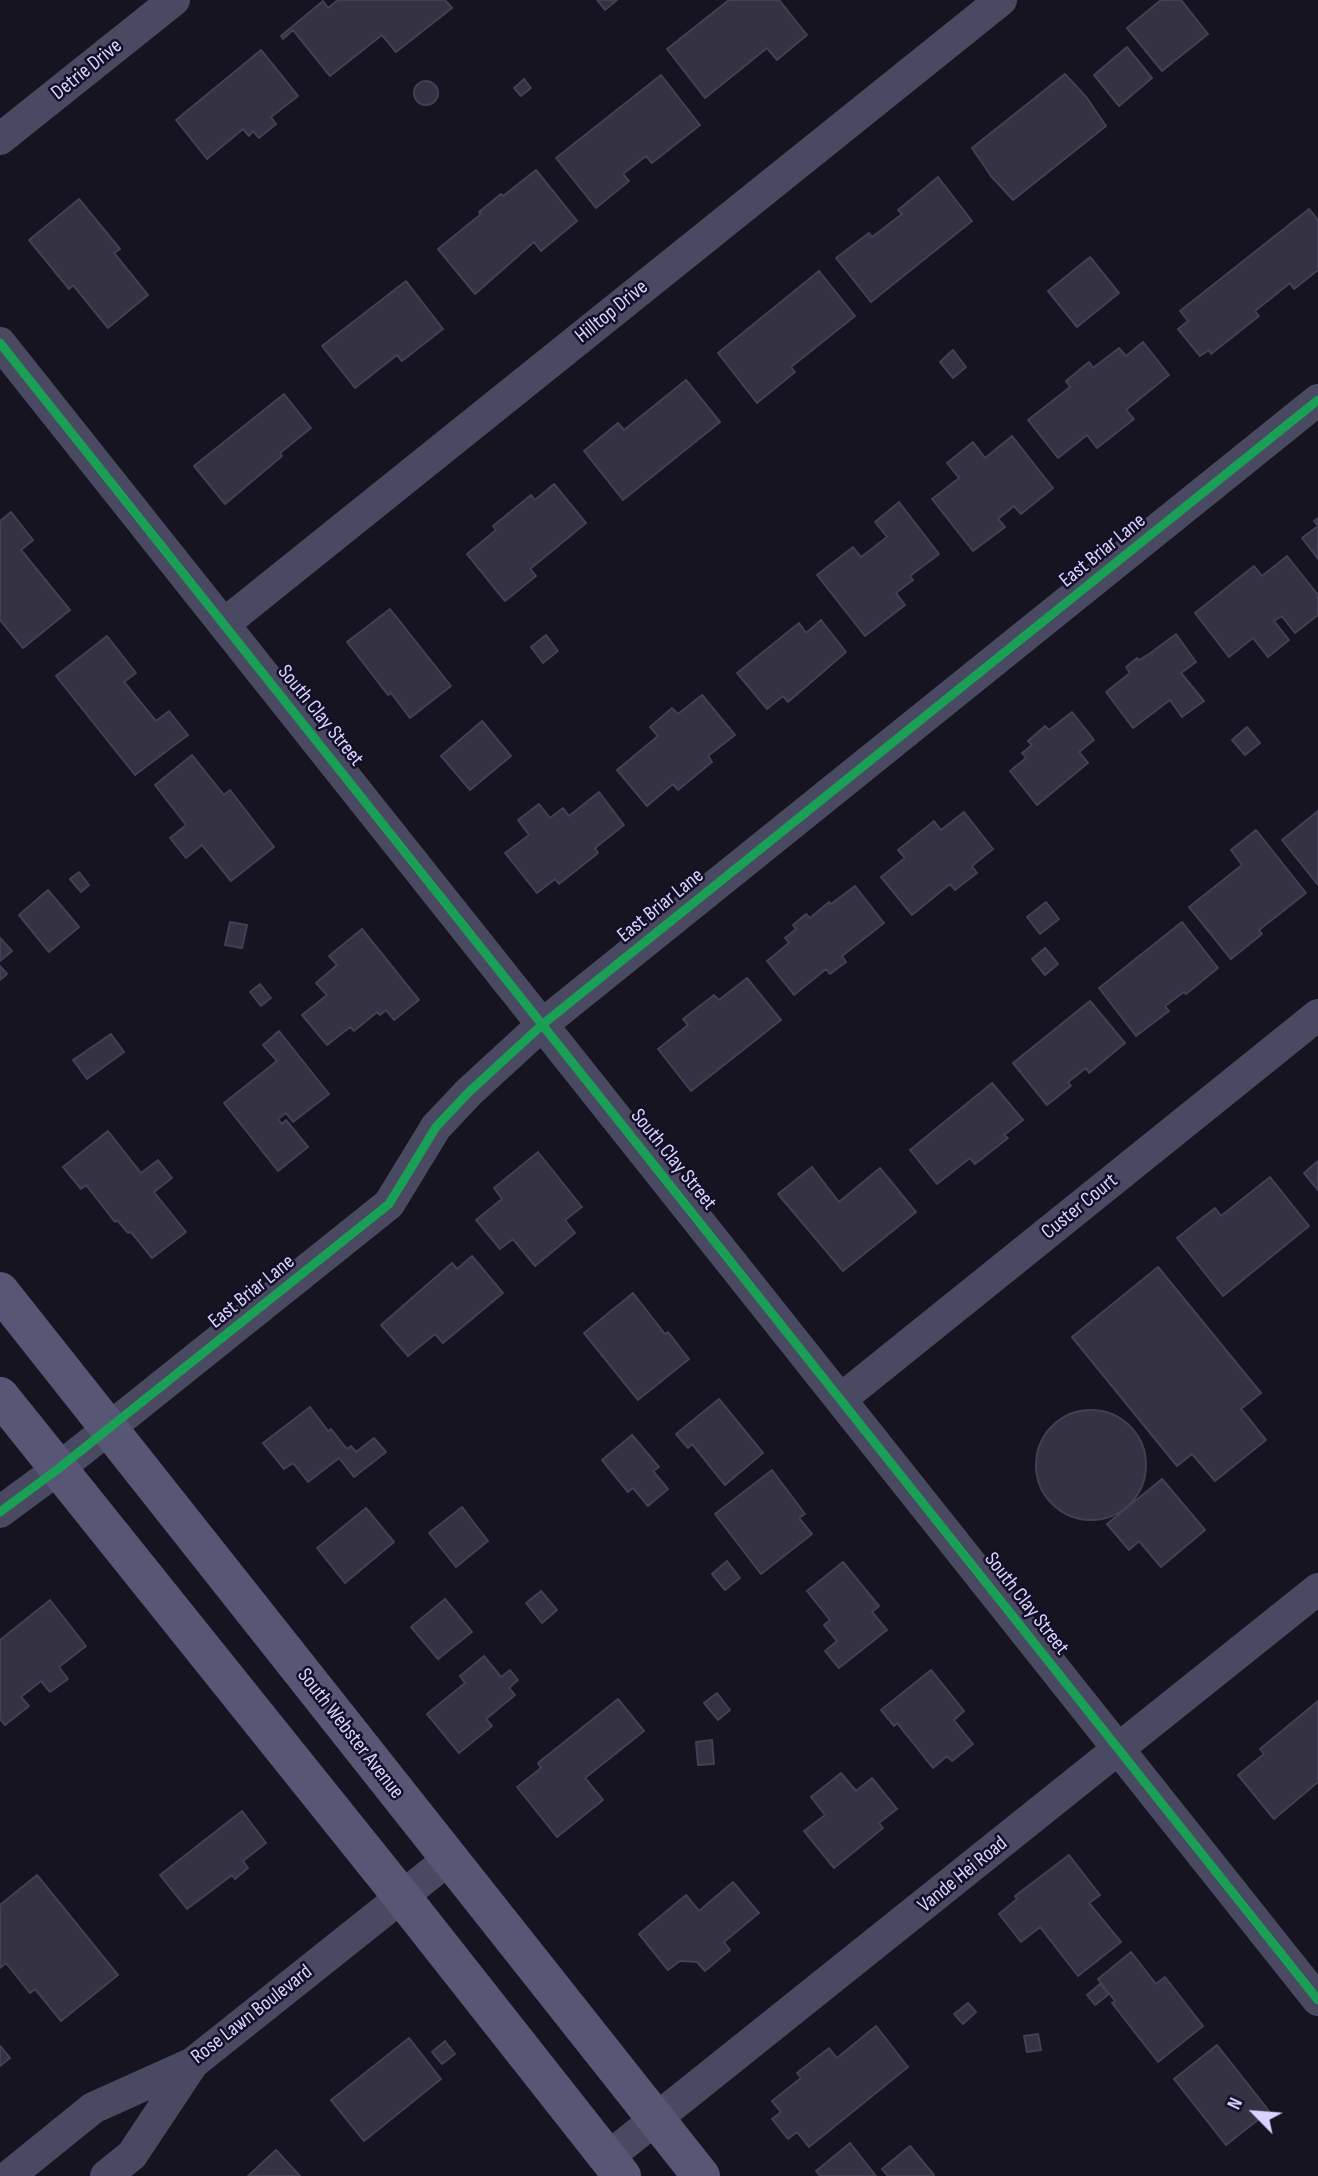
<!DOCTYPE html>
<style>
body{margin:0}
#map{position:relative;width:1318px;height:2176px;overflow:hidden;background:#161421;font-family:"Sofia Sans Condensed",sans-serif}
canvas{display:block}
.north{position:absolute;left:1220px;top:2078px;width:70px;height:70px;-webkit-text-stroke:5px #130f26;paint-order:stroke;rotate:295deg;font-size:19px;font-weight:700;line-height:28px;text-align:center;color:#d9d4ff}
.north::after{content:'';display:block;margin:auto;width:24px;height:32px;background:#d9d4ff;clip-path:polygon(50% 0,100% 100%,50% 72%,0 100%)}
</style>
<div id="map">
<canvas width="1318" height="2176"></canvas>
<div class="north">N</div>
</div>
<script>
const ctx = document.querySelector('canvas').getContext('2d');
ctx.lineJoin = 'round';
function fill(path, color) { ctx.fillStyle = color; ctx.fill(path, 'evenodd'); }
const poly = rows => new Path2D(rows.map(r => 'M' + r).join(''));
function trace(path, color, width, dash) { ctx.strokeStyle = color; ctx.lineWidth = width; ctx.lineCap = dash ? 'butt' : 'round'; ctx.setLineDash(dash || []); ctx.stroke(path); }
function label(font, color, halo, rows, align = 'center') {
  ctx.font = font + ' "Sofia Sans Condensed",sans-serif'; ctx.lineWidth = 5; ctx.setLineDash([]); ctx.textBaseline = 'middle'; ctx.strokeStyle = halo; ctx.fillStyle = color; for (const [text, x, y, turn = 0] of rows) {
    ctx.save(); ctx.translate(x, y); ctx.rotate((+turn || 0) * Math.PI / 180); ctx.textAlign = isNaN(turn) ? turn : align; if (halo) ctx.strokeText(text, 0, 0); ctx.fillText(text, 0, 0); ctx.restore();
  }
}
const building = poly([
 [338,0,445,0,452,8,396,52,382,35,330,76,293,30,283,39,281,36,323,1,328,8,338,0],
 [597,0,617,0,605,10,597,0],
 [729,0,779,0,807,35,777,60,767,48,705,98,667,49,729,0],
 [1161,0,1181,0,1208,34,1162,71,1127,28,1161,0],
 [1127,47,1152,78,1119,106,1094,75,1127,47],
 [261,50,298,96,271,117,276,124,259,138,253,131,249,136,243,129,207,159,176,120,261,50],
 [1065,74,1087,98,1106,126,1013,200,991,176,972,148,1065,74],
 [661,75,700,125,652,163,646,156,623,174,629,181,596,208,556,158,661,75],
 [524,79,531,88,521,96,514,88,524,79],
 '414 93a12 12 0 1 1 24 0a12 12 0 1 1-24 0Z',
 [536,170,577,221,541,251,534,242,475,294,438,249,481,214,479,212,501,194,503,196,536,170],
 [938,177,972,221,871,302,836,258,869,233,872,237,902,214,898,210,938,177],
 [79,199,120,249,114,253,148,295,108,328,73,285,69,289,29,240,79,199],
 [1309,209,1318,220,1318,270,1294,289,1290,283,1255,311,1259,316,1211,354,1209,350,1200,356,1178,329,1188,321,1180,311,1309,209],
 [1090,257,1119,293,1077,327,1048,291,1090,257],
 [819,271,855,316,791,367,795,372,757,403,718,353,819,271],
 [406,281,443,329,402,361,397,355,355,388,322,346,406,281],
 [1143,342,1169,375,1126,410,1134,419,1097,448,1087,435,1058,458,1028,420,1070,387,1066,381,1089,362,1093,368,1119,348,1126,356,1143,342],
 [953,350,966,367,953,378,940,362,953,350],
 [686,380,720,422,623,500,584,451,618,423,624,430,686,380],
 [284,394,311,428,280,453,282,456,225,504,194,466,284,394],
 [1012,436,1053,488,1021,514,1014,506,998,519,1005,527,973,551,932,499,959,478,947,463,973,442,985,458,1012,436],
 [554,484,586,523,530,569,536,576,505,601,467,554,496,530,493,526,531,495,535,500,554,484],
 [899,502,939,554,910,576,913,580,896,593,905,605,865,636,817,575,853,547,861,557,887,537,875,522,899,502],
 [11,512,33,540,21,550,70,610,23,648,0,620,0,521,11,512],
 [1318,518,1318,559,1302,538,1318,526,1314,521,1318,518],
 [1287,556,1318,595,1318,615,1295,633,1282,616,1274,621,1289,640,1268,657,1253,638,1229,657,1195,613,1254,566,1262,576,1287,556],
 [390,609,451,686,410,718,391,693,388,695,347,642,390,609],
 [821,620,846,652,788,702,783,696,767,709,737,673,799,623,806,633,821,620],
 [1176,634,1196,662,1181,673,1204,701,1182,717,1170,700,1133,728,1106,692,1130,673,1126,667,1137,658,1139,660,1149,654,1176,634],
 [546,635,558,651,543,663,531,647,546,635],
 [107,636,136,673,124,682,156,721,169,711,188,735,135,775,56,676,107,636],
 [702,695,735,735,708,756,712,762,678,790,673,784,647,806,617,770,658,736,650,727,672,708,678,714,702,695],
 [1072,712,1094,740,1079,752,1088,763,1037,805,1010,771,1026,758,1022,753,1032,745,1028,741,1045,726,1049,730,1072,712],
 [482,721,511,756,470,790,441,756,482,721],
 [1247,727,1260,743,1245,755,1232,740,1247,727],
 [192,755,224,795,230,790,274,847,231,881,202,845,186,858,170,838,186,825,155,785,192,755],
 [599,792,624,825,595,848,598,853,559,884,555,879,537,893,505,853,529,835,518,820,539,804,550,818,563,808,569,816,599,792],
 [1318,811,1318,885,1282,840,1318,811],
 [964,812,993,849,972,866,977,873,955,890,950,884,912,915,881,877,905,858,898,850,934,821,941,830,964,812],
 [1256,830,1306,893,1259,930,1262,934,1231,959,1189,907,1242,865,1231,850,1256,830],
 [79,872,89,885,81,892,70,879,79,872],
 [855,886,884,923,842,956,846,962,830,974,826,969,794,995,767,961,789,943,785,938,796,929,793,925,806,914,810,918,829,902,831,904,855,886],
 [48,890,79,927,49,952,19,915,48,890],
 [1046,902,1059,919,1040,934,1027,917,1046,902],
 [230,922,247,925,242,948,225,945,230,922],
 [1182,922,1218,968,1186,994,1184,992,1165,1006,1169,1011,1136,1036,1099,988,1182,922],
 [362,929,419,1000,394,1020,386,1010,380,1015,377,1012,354,1031,350,1027,327,1045,302,1015,327,995,316,983,337,965,329,956,362,929],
 [0,938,12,951,0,961,0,938],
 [1045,948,1058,964,1045,975,1032,959,1045,948],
 [0,966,7,974,0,980,0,966],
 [747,978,781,1020,691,1091,658,1049,688,1025,683,1019,714,995,719,1000,747,978],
 [260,984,271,998,261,1006,250,992,260,984],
 [1090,1001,1125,1043,1089,1073,1086,1068,1068,1082,1071,1086,1047,1105,1013,1063,1090,1001],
 [279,1031,329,1094,293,1122,286,1113,278,1119,282,1124,286,1120,308,1147,278,1171,224,1103,277,1061,263,1045,279,1031],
 [111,1034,124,1052,87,1079,73,1060,111,1034],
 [992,1083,1023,1120,1004,1135,1008,1138,975,1164,970,1158,937,1184,910,1150,992,1083],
 [108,1131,141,1173,158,1160,172,1178,154,1192,186,1232,152,1258,131,1232,128,1233,117,1220,115,1222,86,1185,81,1189,63,1167,108,1131],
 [538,1152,582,1207,565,1220,575,1233,535,1266,513,1239,500,1249,476,1220,502,1199,494,1188,538,1152],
 [1318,1161,1318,1190,1304,1173,1318,1161],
 [812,1167,839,1202,880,1168,916,1212,843,1271,778,1194,812,1167],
 [1270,1177,1309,1226,1223,1296,1177,1238,1215,1208,1221,1216,1270,1177],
 [472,1256,503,1293,443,1343,435,1334,408,1356,381,1325,452,1263,457,1269,472,1256],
 [1158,1267,1261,1393,1241,1409,1266,1440,1215,1481,1192,1454,1177,1466,1072,1337,1158,1267],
 [633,1293,665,1334,668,1332,689,1359,638,1400,584,1333,633,1293],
 [719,1399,763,1453,725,1485,692,1444,688,1448,676,1434,719,1399],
 [310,1407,328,1431,331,1429,347,1449,351,1446,356,1452,374,1438,386,1452,354,1477,339,1458,308,1482,293,1463,284,1469,263,1443,310,1407],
 '1036 1465a55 55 0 1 1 110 0a55 55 0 1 1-110 0Z',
 [632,1435,659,1467,653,1471,668,1489,648,1506,633,1488,628,1492,602,1460,632,1435],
 [772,1470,805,1514,799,1518,812,1534,761,1574,715,1514,772,1470],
 [1162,1479,1205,1530,1161,1567,1139,1541,1129,1550,1107,1524,1162,1479],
 [462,1507,488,1541,456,1567,429,1533,462,1507],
 [366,1508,394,1542,345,1583,317,1548,366,1508],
 [727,1561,740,1578,725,1590,712,1574,727,1561],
 [843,1562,879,1606,872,1612,887,1630,839,1668,825,1651,837,1641,824,1625,830,1620,807,1591,843,1562],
 [541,1591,557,1610,542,1623,526,1603,541,1591],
 [445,1599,472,1632,438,1659,411,1627,445,1599],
 [50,1600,86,1646,59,1667,68,1679,50,1692,41,1681,21,1697,29,1706,5,1725,0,1719,0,1640,50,1600],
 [484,1656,501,1677,510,1670,518,1680,509,1688,515,1695,486,1719,492,1726,459,1753,427,1714,465,1683,460,1676,484,1656],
 [931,1670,964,1711,954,1720,973,1744,952,1761,947,1756,933,1768,897,1723,894,1726,881,1710,931,1670],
 [717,1693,730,1710,718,1720,704,1703,717,1693],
 [618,1699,644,1731,585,1778,603,1800,557,1837,517,1787,541,1768,538,1763,618,1699],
 [1318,1701,1318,1782,1274,1819,1238,1775,1264,1754,1260,1749,1318,1701],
 [712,1740,714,1764,698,1765,696,1742,712,1740],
 [841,1773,856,1791,872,1778,897,1809,879,1823,883,1828,834,1868,804,1831,825,1815,811,1797,841,1773],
 [242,1811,266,1843,243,1861,248,1868,235,1879,232,1875,187,1909,160,1875,242,1811],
 [1069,1855,1100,1895,1089,1903,1121,1942,1078,1976,1040,1927,1021,1942,999,1914,1017,1899,1015,1896,1069,1855],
 [37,1875,118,1975,61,2021,35,1989,30,1993,6,1963,0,1968,0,1905,37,1875],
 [733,1882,759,1913,724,1942,730,1950,705,1971,697,1962,680,1961,668,1970,639,1934,686,1895,699,1911,733,1882],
 [1131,1952,1156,1984,1165,1977,1203,2026,1158,2062,1112,2003,1115,2001,1098,1979,1131,1952],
 [1100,1984,1109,1994,1095,2005,1087,1995,1100,1984],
 [968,2003,976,2012,963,2024,954,2014,968,2003],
 [876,2026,908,2067,809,2147,797,2132,788,2139,772,2119,781,2112,772,2101,801,2078,797,2073,829,2048,837,2058,876,2026],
 [1038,2034,1041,2050,1027,2052,1024,2036,1038,2034],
 [409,2038,441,2079,364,2141,331,2100,409,2038],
 [445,2041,455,2054,442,2064,432,2052,445,2041],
 [1217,2045,1269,2111,1226,2145,1174,2079,1217,2045],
 [0,2046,10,2058,0,2066,0,2046],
 [850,2143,876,2176,820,2176,816,2171,850,2143],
 [910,2146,934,2175,932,2176,888,2176,882,2169,910,2146],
 [276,2150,300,2176,248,2176,276,2150]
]);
const minor = poly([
 [0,139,174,0],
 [0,343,1318,2000],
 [224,624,1001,0],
 [841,1399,1318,1015],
 [0,1512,58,1469,389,1204,436,1127,469,1092,543,1024,1318,400],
 [607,2158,1318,1589],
 [9,2176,93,2108,193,2063,449,1859],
 [106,2176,132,2155,193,2063]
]);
const secondary = poly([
 [0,1291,701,2176],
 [0,1396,402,1897,622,2176]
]);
const cycleway = poly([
 [0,343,1318,2000],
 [0,1512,58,1469,389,1204,436,1127,469,1092,543,1024,1318,400]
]);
const streetNames = [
 ["Detrie Drive",87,70,-39],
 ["Hilltop Drive",612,312,-39],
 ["East Briar Lane",1103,551,-39],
 ["South Clay Street",320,716,51],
 ["East Briar Lane",661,906,-39],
 ["South Clay Street",673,1160,51],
 ["Custer Court",1080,1207,-39],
 ["East Briar Lane",252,1292,-39],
 ["South Clay Street",1026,1604,52],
 ["South Webster Avenue",350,1734,52],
 ["Vande Hei Road",963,1875,-39],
 ["Rose Lawn Boulevard",252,2015,-38]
];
fill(building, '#343243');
trace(building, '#433f54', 2);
trace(minor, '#4a4962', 32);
trace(secondary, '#575674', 38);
trace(cycleway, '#1a9f57', 9);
label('21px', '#d9d4ff', '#130f26', streetNames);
</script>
